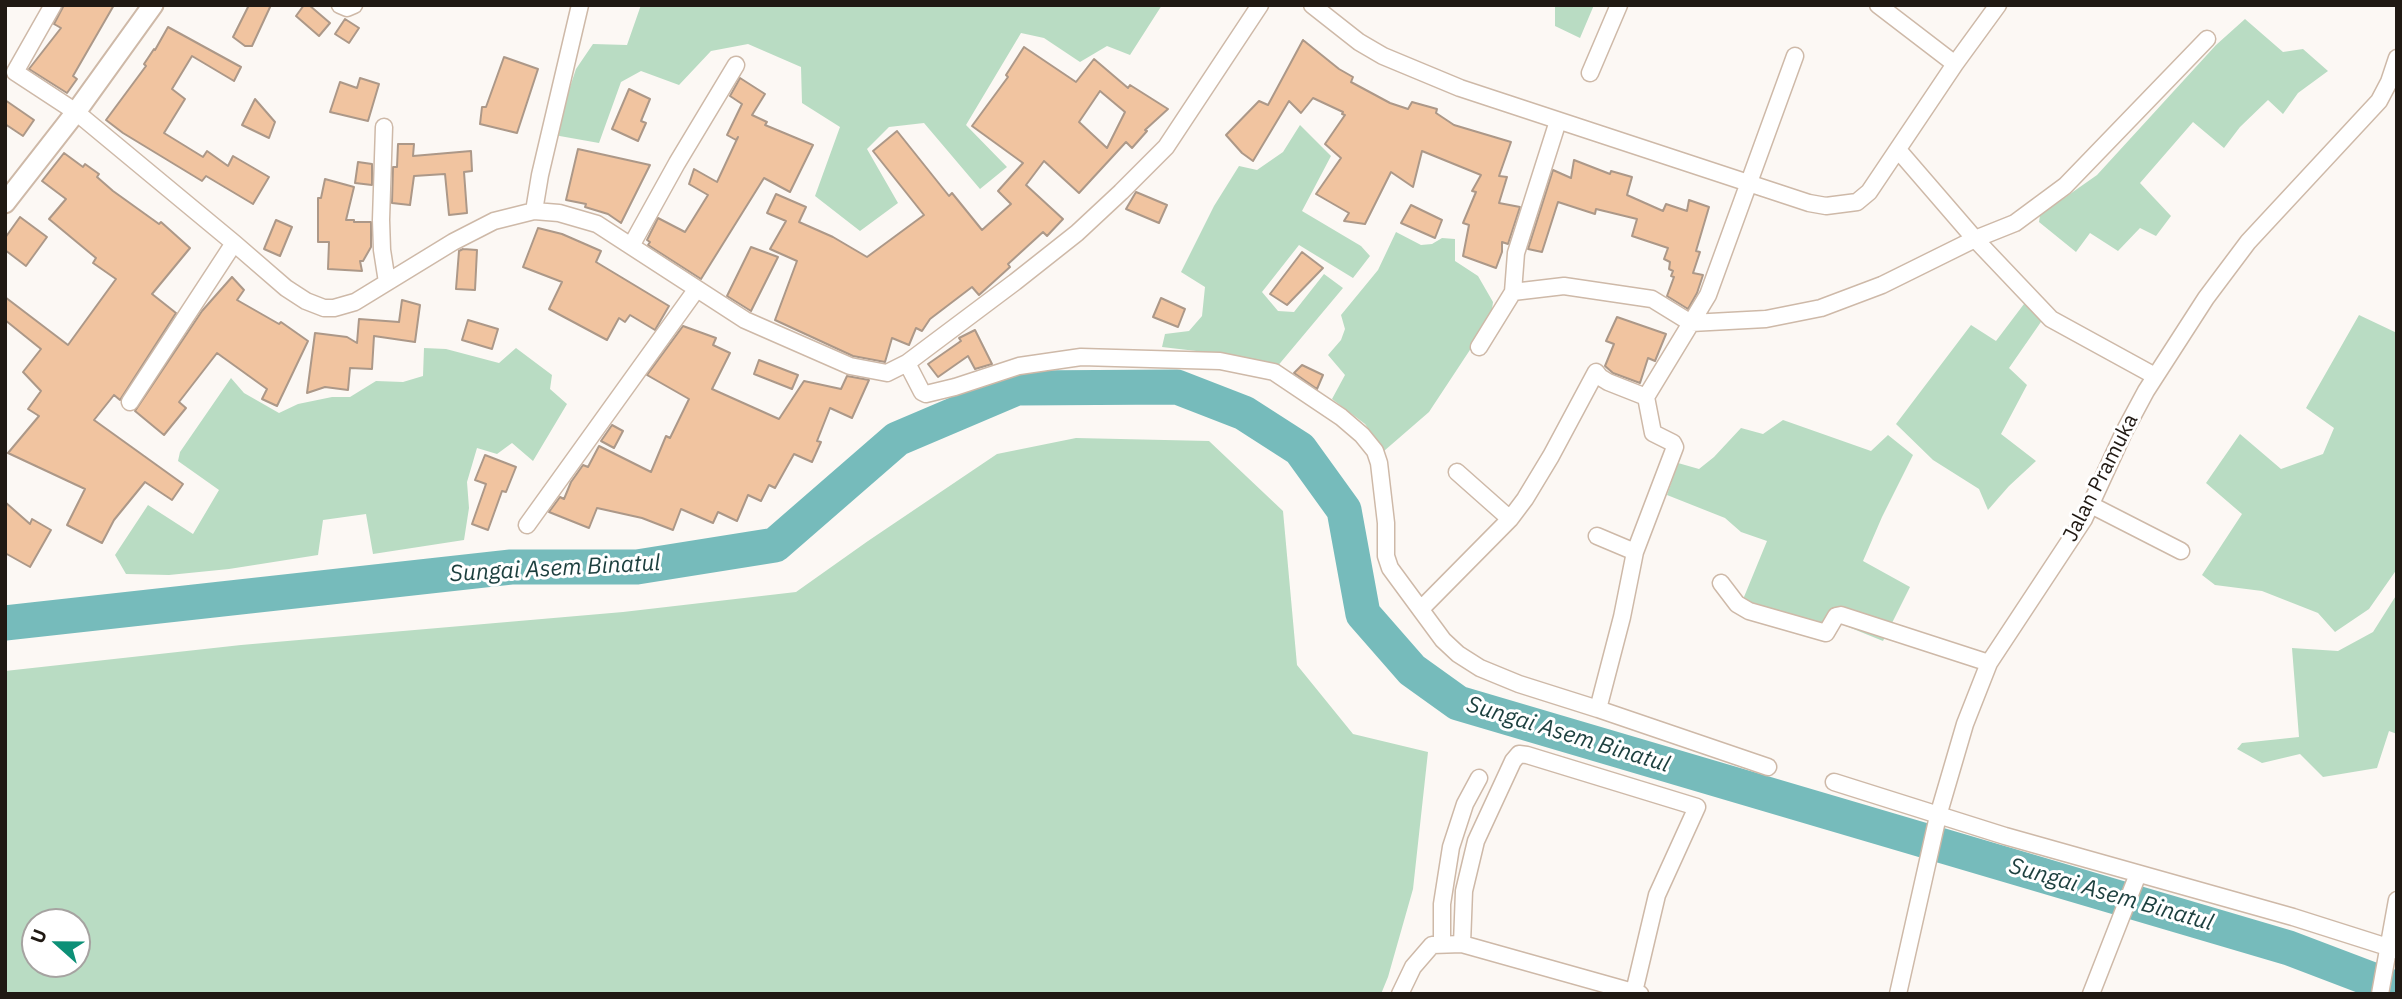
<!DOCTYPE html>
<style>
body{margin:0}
#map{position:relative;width:2402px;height:999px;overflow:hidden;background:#fcf8f4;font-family:"IBM Plex Sans",sans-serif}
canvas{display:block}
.frame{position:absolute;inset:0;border:7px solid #201913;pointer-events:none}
.north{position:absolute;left:21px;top:908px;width:70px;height:70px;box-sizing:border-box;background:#fff;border:2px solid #a6a3a1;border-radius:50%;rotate:291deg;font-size:19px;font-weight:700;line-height:28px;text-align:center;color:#201913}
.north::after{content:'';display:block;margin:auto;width:24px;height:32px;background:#0d9077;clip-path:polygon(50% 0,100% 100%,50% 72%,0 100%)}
</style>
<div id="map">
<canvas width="2402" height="999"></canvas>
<div class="frame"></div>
<div class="north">U</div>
</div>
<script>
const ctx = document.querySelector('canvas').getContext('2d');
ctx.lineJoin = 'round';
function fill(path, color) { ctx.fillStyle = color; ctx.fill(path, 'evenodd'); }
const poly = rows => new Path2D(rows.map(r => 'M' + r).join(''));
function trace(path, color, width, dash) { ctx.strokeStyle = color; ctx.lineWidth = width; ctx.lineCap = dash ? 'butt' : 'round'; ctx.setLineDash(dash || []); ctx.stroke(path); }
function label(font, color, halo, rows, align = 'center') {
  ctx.font = font + ' "IBM Plex Sans",sans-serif'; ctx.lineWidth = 6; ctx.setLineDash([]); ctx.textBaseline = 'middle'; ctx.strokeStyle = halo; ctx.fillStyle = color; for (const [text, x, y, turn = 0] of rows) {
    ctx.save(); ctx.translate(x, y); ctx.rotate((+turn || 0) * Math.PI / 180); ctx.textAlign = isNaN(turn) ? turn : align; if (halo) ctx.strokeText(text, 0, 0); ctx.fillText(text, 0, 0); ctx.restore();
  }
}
const green = poly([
 [641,5,1162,5,1130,55,1107,46,1080,62,1044,38,1021,33,966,125,1007,167,980,189,924,123,889,127,867,149,898,203,860,231,815,196,840,127,802,103,801,67,748,44,711,51,679,85,641,71,621,82,599,143,554,135,576,69,593,44,627,45],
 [1555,5,1594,5,1580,38,1555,26],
 [2245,19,2283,52,2303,49,2328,71,2298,93,2283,114,2268,100,2240,127,2224,148,2193,122,2140,183,2171,216,2156,236,2140,228,2118,251,2090,233,2076,252,2039,222,2040,215,2097,175,2216,45],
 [1300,125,1331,156,1302,211,1361,246,1370,256,1353,278,1299,245,1262,292,1278,311,1294,312,1324,274,1343,288,1276,368,1222,354,1162,347,1165,334,1189,331,1202,316,1205,287,1181,272,1214,206,1239,166,1257,170,1283,152],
 [1396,232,1421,245,1432,244,1442,238,1455,239,1455,261,1478,276,1493,302,1491,318,1429,412,1384,451,1365,424,1332,399,1345,375,1328,355,1341,340,1345,329,1341,315,1378,270],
 [2027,300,2043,319,2009,368,2027,385,2001,434,2036,461,2009,486,1988,510,1979,489,1933,460,1896,424,1971,325,1996,341],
 [2359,315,2397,333,2397,569,2369,609,2335,632,2318,613,2262,591,2215,585,2202,575,2242,514,2206,483,2240,434,2281,469,2323,454,2334,428,2306,408],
 [424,348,446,349,499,363,516,348,552,375,550,389,567,404,533,461,512,443,497,454,477,448,467,482,469,508,464,540,373,554,366,514,323,520,318,555,229,569,169,575,126,574,115,555,148,505,193,534,219,490,178,461,180,452,231,378,244,393,279,413,298,404,332,397,350,397,376,381,403,382,423,376],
 [1783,420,1871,451,1888,435,1913,455,1882,517,1863,561,1910,587,1883,641,1841,624,1827,623,1818,639,1737,614,1767,541,1741,532,1725,518,1667,495,1678,463,1699,469,1714,457,1741,428,1763,434],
 [1076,438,1209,441,1283,511,1297,665,1353,734,1428,752,1413,889,1388,977,1381,994,5,994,5,671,241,645,623,612,796,592,868,541,997,454],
 [77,922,77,964,35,964,35,922],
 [2397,594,2397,734,2389,731,2377,768,2323,777,2300,754,2262,763,2237,749,2242,743,2299,737,2292,648,2338,651,2373,632]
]);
const river = poly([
 [5,623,511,567,637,567,775,545,897,439,1017,388,1177,387,1244,413,1300,449,1344,510,1363,614,1412,670,1458,703,2289,948,2397,989]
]);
const building = poly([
 [64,5,114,5,73,76,77,79,67,93,29,69,61,28,54,24,64,5],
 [249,5,271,5,252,46,245,46,233,37,249,5],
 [304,5,309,5,330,23,319,36,296,16,304,5],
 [345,19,359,28,349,43,335,34,345,19],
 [168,27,241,67,234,81,192,56,172,89,185,99,164,133,203,157,207,151,228,166,233,156,269,177,253,204,206,176,202,181,123,133,106,120,146,66,144,64,154,49,155,50,168,27],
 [1303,40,1339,69,1353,77,1351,82,1390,103,1408,109,1412,102,1437,109,1436,113,1454,125,1511,142,1499,176,1507,177,1499,203,1520,207,1508,244,1502,242,1502,252,1496,268,1463,256,1469,225,1463,223,1476,192,1472,191,1481,175,1422,151,1413,187,1391,172,1365,224,1344,221,1349,213,1316,194,1341,158,1325,144,1345,115,1342,114,1343,112,1313,98,1301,113,1289,101,1253,161,1242,153,1226,135,1259,101,1268,105,1303,40],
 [1024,47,1076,82,1094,59,1128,88,1130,85,1168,109,1145,130,1147,131,1132,148,1126,142,1079,193,1044,161,1026,185,1063,219,1047,236,1043,232,1008,264,1010,267,979,295,972,287,930,319,922,331,916,328,909,345,892,338,885,362,853,356,775,320,797,261,770,249,786,221,767,213,776,194,806,207,799,222,833,237,867,257,924,215,873,151,897,131,949,196,952,193,982,230,1011,204,998,191,1023,163,972,126,1008,77,1006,75,1024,47],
 [1100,91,1125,112,1107,148,1079,122,1100,91],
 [504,57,538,69,517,133,480,124,482,107,486,107,504,57],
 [360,78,379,84,368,121,330,112,340,82,357,88,360,78],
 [740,78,765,94,752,115,767,122,765,125,813,145,790,192,764,178,701,279,648,245,650,242,647,240,658,218,685,232,708,195,689,184,694,169,717,182,738,137,736,140,727,135,742,104,730,96,740,78],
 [629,89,650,99,641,121,646,123,638,141,612,129,629,89],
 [255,99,275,122,269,138,242,125,255,99],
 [5,100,34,120,23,136,5,124,5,100],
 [398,144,414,144,413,156,471,151,472,171,464,172,467,213,449,215,445,174,414,176,410,205,392,203,393,167,397,167,398,144],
 [578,149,650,165,621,223,608,214,585,207,586,204,566,200,578,149],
 [64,153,83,167,85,164,99,174,97,177,113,191,159,224,161,222,190,248,152,294,176,313,120,400,114,395,94,420,183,484,172,500,145,482,114,520,102,543,67,525,85,489,8,453,39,416,28,409,41,391,23,372,41,349,5,320,5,297,68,345,116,279,93,263,96,258,49,219,66,199,42,181,64,153],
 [1574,160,1610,174,1611,171,1632,177,1627,195,1663,211,1666,204,1687,211,1689,200,1709,207,1696,251,1700,252,1693,273,1703,275,1697,293,1688,309,1667,296,1674,277,1671,276,1673,271,1669,269,1670,262,1664,259,1668,248,1632,236,1637,219,1596,209,1595,214,1558,202,1542,252,1528,249,1553,170,1571,178,1574,160],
 [358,162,372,164,372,185,355,183,358,162],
 [325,179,354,187,346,220,354,220,354,222,371,222,371,247,363,261,360,261,362,271,328,269,329,242,318,242,318,198,321,198,325,179],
 [1136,192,1167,205,1159,223,1126,209,1136,192],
 [1411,205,1442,220,1435,238,1401,223,1411,205],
 [20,217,47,237,26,266,5,250,5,238,20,217],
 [276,220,292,227,280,256,264,249,276,220],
 [538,228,562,234,601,251,596,262,669,306,655,330,630,315,625,322,619,318,607,340,549,309,562,282,523,267,538,228],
 [751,247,778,257,751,311,727,296,751,247],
 [463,249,477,250,475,290,456,289,459,251,463,249],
 [1302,252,1323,268,1287,305,1270,294,1302,252],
 [232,277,244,290,237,300,279,324,281,322,308,341,277,406,262,399,267,389,217,353,179,402,186,408,164,435,135,411,202,311,232,277],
 [1161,298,1185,309,1178,327,1153,317,1161,298],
 [402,300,420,305,415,342,374,336,372,369,350,368,348,390,325,387,307,393,315,333,347,337,357,343,359,319,399,322,402,300],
 [1617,317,1666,334,1655,361,1648,358,1640,383,1613,373,1605,366,1614,344,1606,341,1617,317],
 [468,320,498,329,492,349,462,340,468,320],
 [683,326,716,338,713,345,730,353,712,389,779,419,804,381,841,389,847,376,869,380,852,418,830,408,817,441,821,442,812,462,794,454,775,488,769,485,761,501,748,495,737,521,718,512,713,523,681,509,673,530,642,518,597,508,589,528,549,512,560,497,564,499,571,482,583,465,588,467,599,446,651,472,666,436,670,438,689,399,647,375,683,326],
 [975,330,992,364,975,369,968,356,938,377,928,364,961,341,959,338,975,330],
 [759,360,798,375,792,389,754,374,759,360],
 [1302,365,1323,375,1317,389,1294,373,1302,365],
 [612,425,623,431,614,448,601,441,612,425],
 [485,455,516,467,506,492,502,491,488,530,472,524,486,484,475,480,485,455],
 [5,502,30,524,32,519,51,530,30,567,5,553,5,502]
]);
const minor = poly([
 [53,5,15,72,76,112,234,243,286,288,306,301,324,308,334,308,355,302,453,242,494,221,534,211,559,213,597,224,745,320,850,366,887,373,907,363,1015,282,1077,233,1121,192,1166,147,1260,5],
 [340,5,347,8,354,5],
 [1312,5,1359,42,1383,56,1460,88,1809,203,1826,206,1857,202,1869,192,1955,64,1998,5],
 [1878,5,1955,64],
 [1590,73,1619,5],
 [384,127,381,220,382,250,387,282],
 [1899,151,1975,239,2051,319,2155,376],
 [534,211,540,175,580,5],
 [631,246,677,163,736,65],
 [1513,292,1516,253,1558,121],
 [1479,347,1513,292,1564,286,1652,299,1691,323,1708,295,1795,56],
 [907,363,922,392,926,394,955,387,1019,366,1081,357,1220,361,1274,372,1341,417,1362,435,1375,451,1379,463,1386,523,1386,556,1390,568,1443,640,1458,654,1480,668,1519,684,1598,709,1768,767],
 [130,402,234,243],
 [1457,472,1510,519],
 [2091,505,2181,551],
 [527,525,696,290],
 [1597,536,1635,552],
 [1721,583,1737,604,1749,611,1826,633,1836,616,1841,615,1989,663],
 [1422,608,1510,519,1525,499,1551,456,1596,372,1600,377,1608,382,1646,397],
 [1598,709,1622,617,1635,552,1675,447,1673,443,1653,433,1646,397,1691,323,1766,319,1821,308,1882,285,1975,239,2015,223,2065,186,2207,39],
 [1834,782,2005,836,2293,917,2397,950],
 [1442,944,1442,904,1451,847,1465,804,1479,778],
 [1462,944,1464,891,1476,841,1513,761,1519,754,1527,755,1697,807,1657,895,1634,992],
 [1400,994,1413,967,1432,945,1462,944,1640,994],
 [1898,994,1938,816,1965,724,1989,663,2084,519,2124,432,2146,391,2206,298,2248,242,2379,101,2389,82,2397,58],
 [2091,994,2138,874],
 [2380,994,2397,900]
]);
const tertiary = poly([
 [5,203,76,112,153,5]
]);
const streetNames = [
 ["Jalan Pramuka",2101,478,-63]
];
const waterNames = [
 ["Sungai Asem Binatul",555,569,-3],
 ["Sungai Asem Binatul",1568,735,17],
 ["Sungai Asem Binatul",2111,895,16]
];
fill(green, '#b9dcc3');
trace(river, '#76bbbb', 35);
fill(building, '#f1c4a0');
trace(building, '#ac9888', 2);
trace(minor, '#ceb9a8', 19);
trace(tertiary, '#ceb9a8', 23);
trace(minor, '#fff', 16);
trace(tertiary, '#fff', 19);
label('21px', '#201913', '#fff', streetNames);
label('italic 23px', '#1c3f3e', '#fff', waterNames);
</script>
